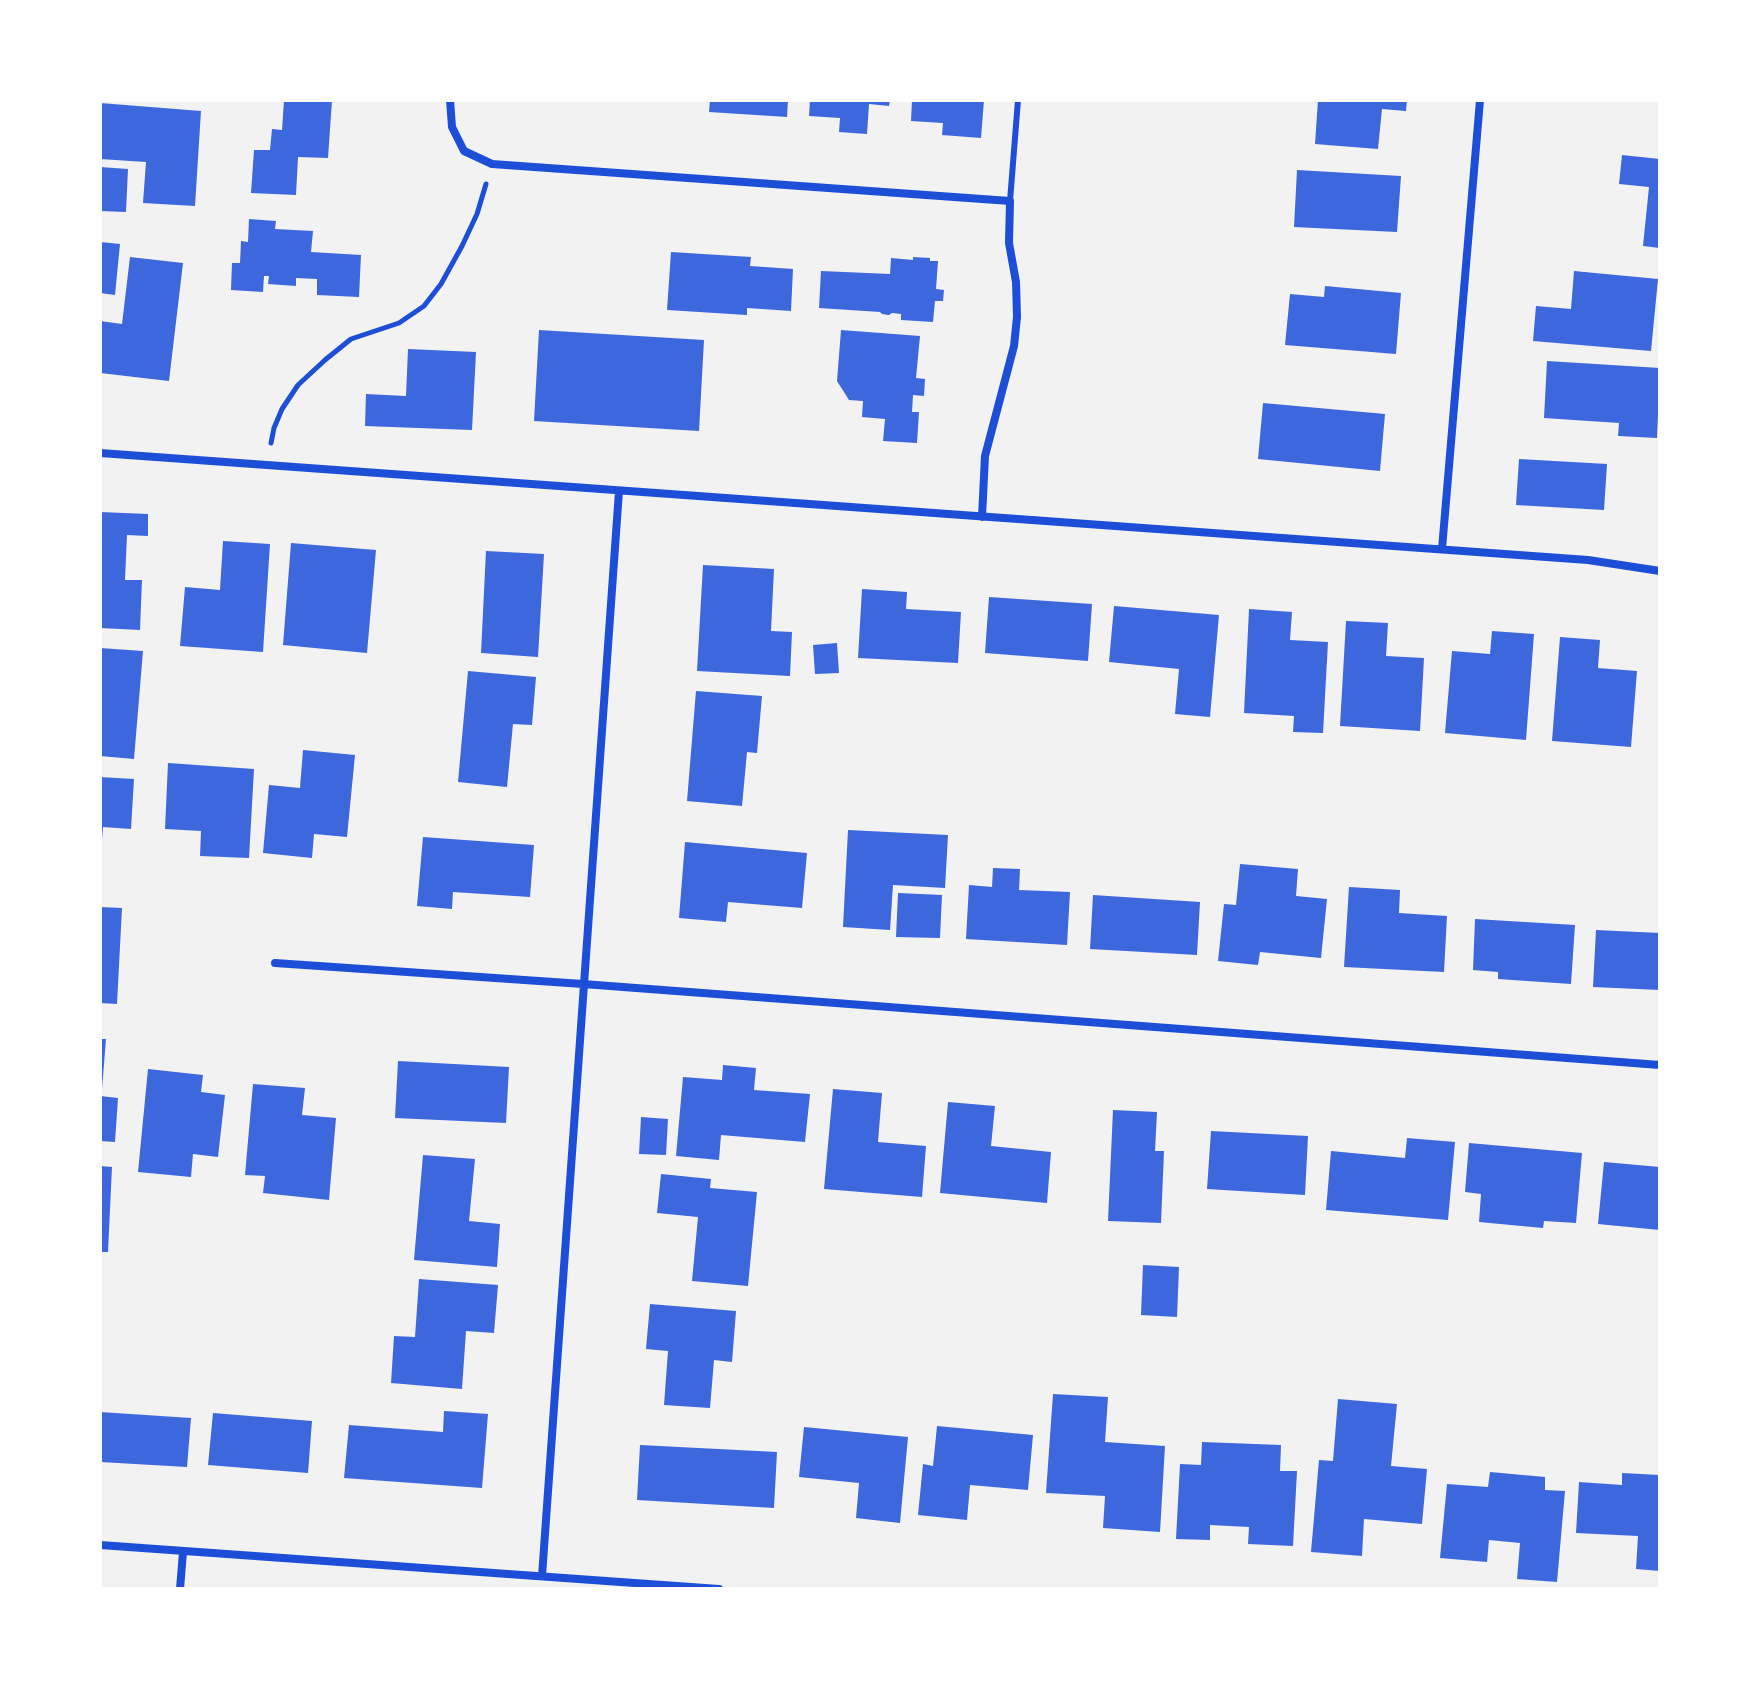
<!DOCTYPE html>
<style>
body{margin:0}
#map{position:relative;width:1760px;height:1689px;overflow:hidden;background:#f2f2f2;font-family:"PT Sans Narrow",sans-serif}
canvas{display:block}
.frame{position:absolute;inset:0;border:102px solid #fff;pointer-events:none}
</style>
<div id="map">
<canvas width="1760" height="1689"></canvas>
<div class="frame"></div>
</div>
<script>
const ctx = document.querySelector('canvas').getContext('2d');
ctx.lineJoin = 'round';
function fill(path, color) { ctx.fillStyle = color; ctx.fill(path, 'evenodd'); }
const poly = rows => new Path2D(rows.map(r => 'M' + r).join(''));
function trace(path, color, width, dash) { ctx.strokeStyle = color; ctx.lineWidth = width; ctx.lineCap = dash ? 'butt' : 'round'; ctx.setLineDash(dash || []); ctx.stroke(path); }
const building = poly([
 [284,100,332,100,328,158,298,157,296,195,251,193,254,150,270,150,272,129,282,130],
 [710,100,788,100,787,117,709,112],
 [810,100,890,100,889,106,869,104,867,134,839,132,840,118,809,116],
 [912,100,984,100,981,138,942,135,943,123,911,121],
 [1318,100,1407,100,1406,111,1382,109,1378,149,1315,144],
 [100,103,201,111,195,206,143,203,146,162,100,159],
 [1622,155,1660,159,1660,248,1643,246,1649,187,1619,184],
 [100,167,128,169,126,212,100,211],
 [1297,170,1401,176,1397,232,1294,227],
 [249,219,276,221,275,229,313,231,311,252,361,255,359,297,317,295,317,279,296,278,296,286,268,284,269,276,264,276,263,292,231,290,232,263,240,263,241,241,248,242],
 [100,242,120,244,115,295,100,293],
 [671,252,751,257,750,266,793,269,791,311,747,308,747,315,667,310],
 [130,257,183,263,169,381,100,373,100,321,122,324],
 [913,257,930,258,930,261,938,261,936,289,944,290,943,301,935,301,933,322,901,320,901,314,892,313,889,315,882,314,880,312,819,308,821,271,890,274,891,258,913,260],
 [1574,271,1658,279,1651,351,1533,341,1536,306,1571,309],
 [1325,286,1401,293,1396,354,1285,345,1290,294,1324,297],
 [539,330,704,340,699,431,534,421],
 [841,330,920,336,916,378,925,379,924,396,913,395,912,412,919,412,917,443,883,441,885,419,862,417,863,401,849,400,837,381],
 [408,349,476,352,472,430,365,426,366,394,406,396],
 [1547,361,1660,368,1657,438,1618,436,1619,423,1544,418],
 [1263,403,1385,414,1380,471,1258,459],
 [1519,459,1607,464,1604,510,1516,505],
 [100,512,148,514,148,536,127,535,125,580,142,580,140,630,100,628],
 [223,541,270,544,263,652,180,646,185,587,220,590],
 [291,543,376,550,367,653,283,645],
 [486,551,544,554,538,657,481,653],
 [703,565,774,569,771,631,792,632,790,676,697,671],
 [862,589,907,592,906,609,961,612,958,663,858,658],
 [989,597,1092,604,1088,661,985,653],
 [1114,606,1219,615,1210,717,1175,714,1179,669,1109,662],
 [1249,609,1292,612,1290,640,1328,642,1323,733,1293,732,1294,716,1244,713],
 [1346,621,1388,623,1386,656,1424,658,1420,731,1340,726],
 [1492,631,1534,634,1526,740,1445,733,1452,651,1490,654],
 [1560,637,1600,640,1598,668,1637,671,1631,747,1552,741],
 [837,643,839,673,815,674,813,645],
 [100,648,143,651,134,759,100,756],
 [468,671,536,677,532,725,513,724,507,787,458,782],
 [696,691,762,696,757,753,747,752,742,806,687,801],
 [303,750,355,755,347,837,314,834,312,858,263,853,269,785,300,788],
 [168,763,254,769,249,858,200,856,201,831,165,829],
 [100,777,134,779,131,829,103,827,102,840,100,840],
 [848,830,948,835,945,888,893,885,890,930,843,927],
 [423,837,534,845,530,897,453,892,452,909,417,906],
 [685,842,807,853,802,908,728,902,726,922,679,918],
 [1240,864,1298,869,1296,896,1327,899,1321,958,1260,952,1258,965,1218,961,1224,904,1236,905],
 [993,868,1020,869,1019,890,1070,892,1067,945,966,939,969,885,992,887],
 [1349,887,1400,890,1399,913,1447,916,1444,972,1344,967],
 [898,893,942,895,940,938,896,937],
 [1093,895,1200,902,1197,955,1090,949],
 [100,907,122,908,117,1004,100,1003],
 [1475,919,1575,925,1571,984,1498,979,1498,972,1473,970],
 [1596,930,1660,933,1660,990,1593,987],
 [100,1039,106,1039,102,1089,100,1089],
 [398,1061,509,1067,506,1123,395,1118],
 [723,1065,756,1068,754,1090,810,1094,805,1142,721,1135,719,1160,676,1156,683,1077,722,1080],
 [148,1069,203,1075,201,1092,225,1095,218,1157,193,1154,191,1177,138,1172],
 [253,1084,305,1088,302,1115,336,1118,329,1200,263,1193,265,1176,245,1175],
 [833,1089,882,1093,878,1142,926,1146,922,1197,824,1189],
 [100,1096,118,1098,115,1142,100,1141],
 [948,1102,995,1106,991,1146,1051,1152,1047,1203,940,1193],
 [1113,1110,1157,1112,1155,1151,1164,1151,1161,1223,1108,1221],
 [641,1117,668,1119,666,1155,639,1154],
 [1211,1131,1308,1136,1305,1195,1207,1189],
 [1407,1138,1455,1142,1448,1220,1326,1210,1331,1151,1405,1158],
 [1469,1143,1582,1153,1576,1223,1544,1221,1543,1228,1479,1222,1481,1194,1465,1192],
 [423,1155,475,1159,469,1221,500,1224,497,1267,414,1260],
 [1604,1162,1660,1167,1660,1230,1598,1224],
 [100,1166,112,1167,108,1252,100,1252],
 [661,1174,711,1179,710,1188,757,1192,748,1286,692,1281,698,1217,657,1213],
 [1143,1265,1179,1267,1177,1317,1141,1315],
 [419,1279,498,1285,494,1333,466,1331,462,1389,391,1383,394,1336,415,1337],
 [650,1304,736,1311,732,1362,714,1360,710,1408,664,1405,668,1351,646,1349],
 [1053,1394,1108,1397,1105,1442,1165,1446,1160,1532,1103,1528,1105,1496,1046,1493],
 [1338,1399,1397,1404,1391,1466,1427,1469,1422,1524,1364,1519,1362,1556,1311,1552,1319,1460,1333,1461],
 [444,1411,488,1414,482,1488,344,1478,349,1425,443,1432],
 [100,1412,191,1418,187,1467,100,1462],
 [213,1413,312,1421,308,1473,208,1465],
 [937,1426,1033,1435,1028,1490,970,1485,967,1520,918,1515,923,1464,933,1466],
 [804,1427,908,1437,900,1523,856,1518,859,1483,799,1477],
 [1202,1442,1281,1445,1280,1471,1297,1471,1293,1546,1248,1544,1249,1527,1210,1525,1210,1540,1176,1539,1180,1464,1201,1465],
 [640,1445,777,1452,774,1508,637,1500],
 [1490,1472,1545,1477,1545,1490,1565,1491,1557,1582,1517,1579,1520,1543,1489,1540,1487,1562,1440,1558,1447,1484,1488,1487],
 [1622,1473,1660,1475,1660,1571,1636,1569,1638,1536,1576,1533,1579,1482,1622,1485]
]);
const path = poly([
 [271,443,274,428,282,409,298,385,325,360,351,339,399,323,424,306,441,284,462,246,477,214,486,184]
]);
const service = poly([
 [1010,201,1018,100]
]);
const minor = poly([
 [450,100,452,127,464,151,492,164,1010,201,1009,243,1016,282,1017,317,1014,346,985,456,982,517],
 [100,453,1588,560,1660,571],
 [1442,549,1480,100],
 [275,963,583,984,1660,1065],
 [100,1545,719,1589],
 [542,1576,619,491],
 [180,1589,183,1552]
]);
fill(building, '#3d67dc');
trace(path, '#1d4ed8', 5);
trace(service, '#1d4ed8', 6);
trace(minor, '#1d4ed8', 8);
</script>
